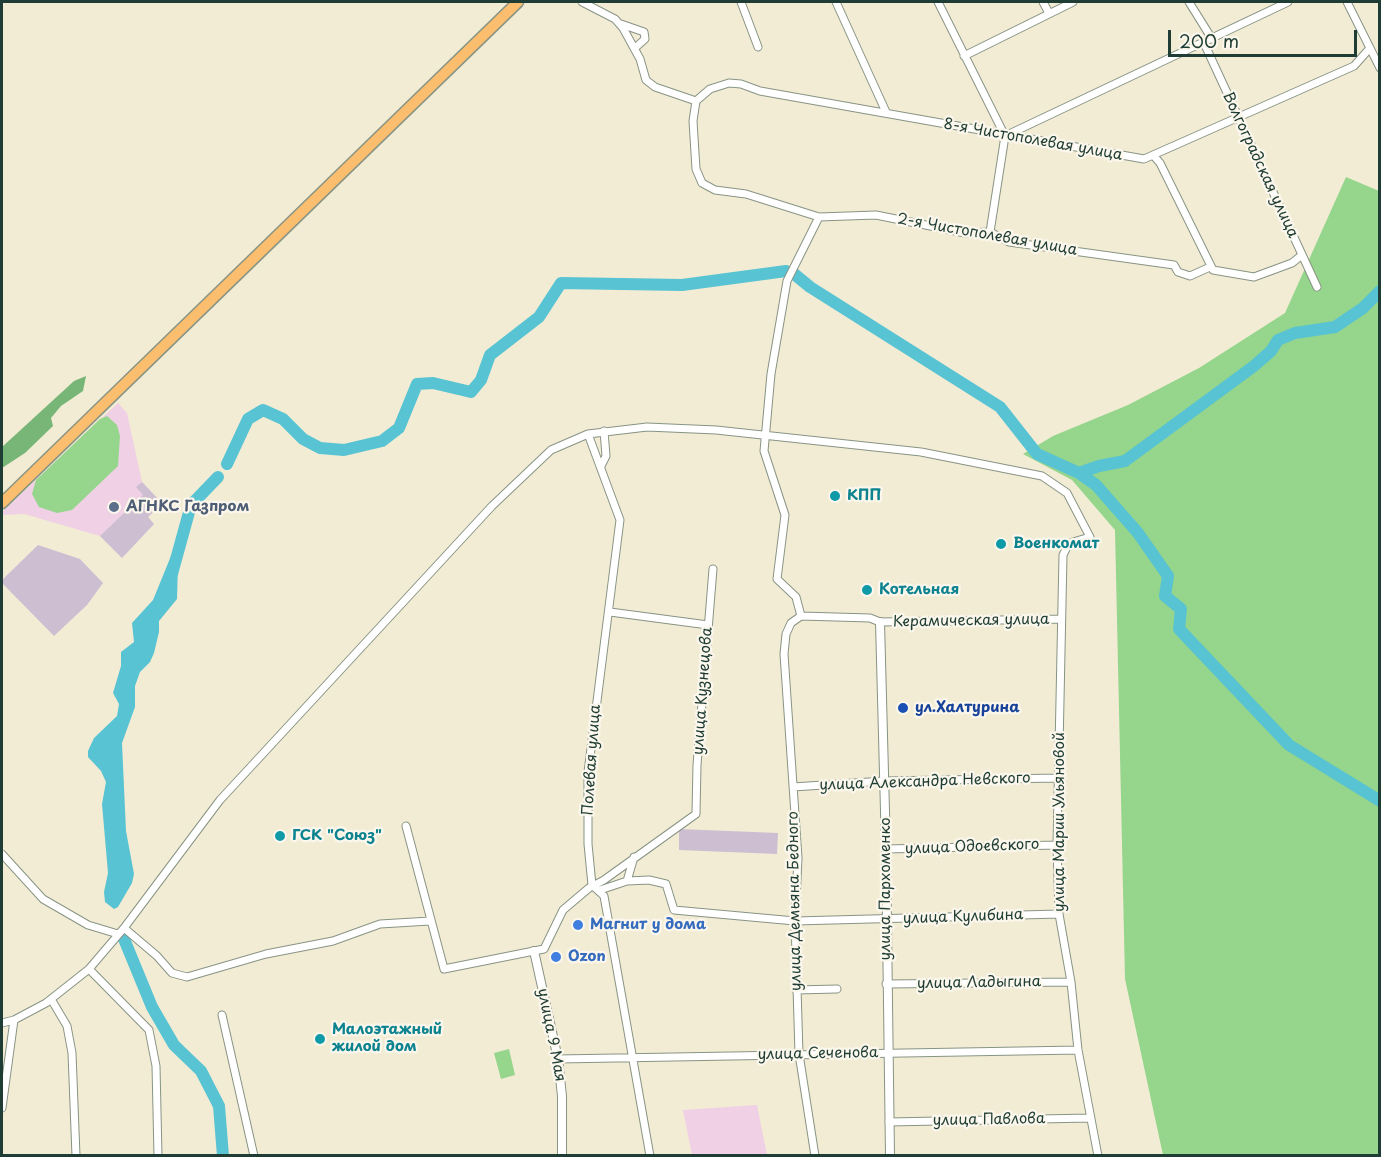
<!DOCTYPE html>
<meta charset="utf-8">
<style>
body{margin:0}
#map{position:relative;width:1381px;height:1157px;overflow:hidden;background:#f2ecd5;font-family:"Playpen Sans",sans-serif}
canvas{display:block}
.frame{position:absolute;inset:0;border:3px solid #1f3d34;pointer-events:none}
.scale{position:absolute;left:1168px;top:30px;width:189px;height:27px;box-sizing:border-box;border:3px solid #1f3d34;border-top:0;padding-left:8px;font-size:18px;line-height:21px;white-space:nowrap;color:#1f3d34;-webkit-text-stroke:4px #fbf7ec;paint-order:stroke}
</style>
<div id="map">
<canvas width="1381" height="1157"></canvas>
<div class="frame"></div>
<div class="scale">200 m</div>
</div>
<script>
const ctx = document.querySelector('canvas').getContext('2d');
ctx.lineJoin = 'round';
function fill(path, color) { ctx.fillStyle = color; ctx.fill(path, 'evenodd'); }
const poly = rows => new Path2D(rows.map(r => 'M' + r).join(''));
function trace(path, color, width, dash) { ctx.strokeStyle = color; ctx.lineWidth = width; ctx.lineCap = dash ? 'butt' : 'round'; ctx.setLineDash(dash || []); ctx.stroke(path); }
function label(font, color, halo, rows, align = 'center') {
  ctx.font = font + ' "Playpen Sans",sans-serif'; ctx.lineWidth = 4.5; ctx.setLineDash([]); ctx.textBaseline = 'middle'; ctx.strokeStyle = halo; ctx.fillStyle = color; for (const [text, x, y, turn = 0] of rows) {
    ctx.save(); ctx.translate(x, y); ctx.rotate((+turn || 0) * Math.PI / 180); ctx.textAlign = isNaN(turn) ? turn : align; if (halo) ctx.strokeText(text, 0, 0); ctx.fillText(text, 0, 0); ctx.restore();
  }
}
const built = poly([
 [118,403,127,413,142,482,162,503,148,517,154,524,122,558,100,536,24,514,2,515,2,512],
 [757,1105,767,1155,692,1155,683,1110]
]);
const industrial = poly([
 [142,482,162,503,148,517,154,524,122,558,100,536,143,495,136,487],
 [38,545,80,559,103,583,87,605,54,636,2,583,2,580],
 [679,829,778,833,777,854,679,850]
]);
const green = poly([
 [1346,177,1379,191,1379,1155,1163,1155,1125,979,1115,530,1072,480,1023,454,1053,436,1128,405,1199,368,1285,313],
 [107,416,117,425,120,436,118,466,72,510,57,513,39,507,32,494,36,480,100,419],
 [509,1049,515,1075,501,1079,494,1053]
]);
const forest = poly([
 [86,376,83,391,61,406,51,418,53,426,25,453,2,468,2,447,74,381]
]);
const water = poly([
 [171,556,175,556,178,563,177,599,159,621,159,632,154,653,150,662,140,672,135,686,135,707,122,743,126,831,134,874,132,883,118,907,114,909,105,902,104,892,108,873,102,804,106,782,101,771,88,757,88,751,94,738,117,716,119,704,113,693,121,666,121,652,134,642,132,623,153,600]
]);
const river = poly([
 [793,273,810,287,1000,407,1037,454,1079,473,1096,485,1138,533,1168,576,1165,596,1181,609,1179,629,1289,745,1380,801],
 [227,464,248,419,263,410,283,419,303,439,320,448,344,450,382,441,399,428,417,384,433,383,471,392,481,380,490,355,539,317,561,283,682,285,786,271],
 [1079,473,1099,466,1125,461,1254,366,1271,351,1278,340,1295,333,1335,327,1363,308,1380,291],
 [172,574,191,505,218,477],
 [124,939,152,1007,174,1045,201,1071,219,1106,223,1156]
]);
const minor = poly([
 [582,2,615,19,623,28,640,59,646,80,655,87,696,101],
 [741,2,758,47],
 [836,2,886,112],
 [938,2,1005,136,990,232],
 [1043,2,1049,13],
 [1189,2,1212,39],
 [1347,2,1380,68],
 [621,24,644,32,645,39,635,48],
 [1204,43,1317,287],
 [964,56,1073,2],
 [696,101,710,89,729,83,741,84,760,91,1144,159,1354,66,1370,48],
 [696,101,693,121,696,169,702,183,715,190,746,194,819,217,876,215,965,233,990,232,1009,242,1174,265,1178,272,1190,276,1210,267],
 [1005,136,1288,2],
 [1153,155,1160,163,1213,270,1254,277,1292,263,1302,255],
 [819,217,787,281,771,374,764,451,785,515,777,579,796,597,801,616,870,618,880,622,1061,619],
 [588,434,620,520,588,772,588,844,592,885,604,896,650,1156],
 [601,466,606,456,604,431],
 [610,612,708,625],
 [801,616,791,623,786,634,784,654,798,858,795,921,799,1054,815,1156],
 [793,787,884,781,1058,778],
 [406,826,444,969,544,949,563,910,589,888,604,880,696,814,697,765,713,569],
 [886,849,1057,845],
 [2,854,43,899,88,925,118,934],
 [627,881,634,857],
 [600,890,627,881,649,880,666,884,674,910,795,921,1059,914],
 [124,928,157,956,172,973,187,977,266,954,333,941,380,924,430,921],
 [89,969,149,1030,156,1066,158,1156],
 [886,984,1071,982],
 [796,990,837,989],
 [51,999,67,1026,72,1053,76,1156],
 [222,1015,254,1156],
 [2,1023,14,1020,46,1003,89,969,124,928,220,800,492,506,551,450,588,434,647,427,716,430,921,452,1042,476,1067,493,1090,537,1073,542,1067,547,1063,555,1057,845,1059,914,1071,982,1078,1050,1098,1156],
 [558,1059,1078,1050],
 [2,1108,14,1020],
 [889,1122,1090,1118]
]);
const tertiary = poly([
 [880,622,886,849,890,1156],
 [534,951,558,1059,562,1096,562,1156]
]);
const primary = poly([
 [2,503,518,2]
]);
const markers = [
 [835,496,6,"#0f9aa8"],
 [114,507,6,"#5c6f8a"],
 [1001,544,6,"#0f9aa8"],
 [867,590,6,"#0f9aa8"],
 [903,708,6,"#1a4fb4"],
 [280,836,6,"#0f9aa8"],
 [578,925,6,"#3f7fe0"],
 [556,957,6,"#3f7fe0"],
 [320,1039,6,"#0f9aa8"]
];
const streetNames = [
 ["8-я Чистополевая улица",1033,140,10],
 ["Волгоградская улица",1260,165,65],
 ["2-я Чистополевая улица",987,235,10],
 ["Керамическая улица",971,621,-1],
 ["улица Кузнецова",703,691,-86],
 ["Полевая улица",592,760,-86],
 ["улица Александра Невского",925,782,-2],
 ["улица Марии Ульяновой",1060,822,-90],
 ["улица Одоевского",972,847,-2],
 ["улица Пархоменко",886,889,-90],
 ["улица Демьяна Бедного",795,901,-91],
 ["улица Кулибина",963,917,-2],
 ["улица Ладыгина",979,983,-1],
 ["улица 9 Мая",551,1035,79],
 ["улица Сеченова",818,1054,-1],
 ["улица Павлова",989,1120,-1]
];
const cultureNames = [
 ["КПП",847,496],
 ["Военкомат",1013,544],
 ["Котельная",879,590],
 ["ГСК \"Союз\"",292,836],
 ["Малоэтажный",332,1030],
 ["жилой дом",332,1047]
];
const serviceNames = [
 ["АГНКС Газпром",126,507]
];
const transitNames = [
 ["ул.Халтурина",915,708]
];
const shopNames = [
 ["Магнит у дома",590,925],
 ["Ozon",568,957]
];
fill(built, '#f0d0e4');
fill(industrial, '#cebed1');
fill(green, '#95d58c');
fill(forest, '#78b678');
fill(water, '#58c3d2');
trace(river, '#58c3d2', 12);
trace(minor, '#889484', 9);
trace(tertiary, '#889484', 10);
trace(primary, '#889484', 13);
trace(minor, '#fff', 7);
trace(tertiary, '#fff', 8);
trace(primary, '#fbbd6e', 10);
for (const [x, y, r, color] of markers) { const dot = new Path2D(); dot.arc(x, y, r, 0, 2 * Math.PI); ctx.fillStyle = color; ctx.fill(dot); trace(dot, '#fbf7ec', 2); }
label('15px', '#1f3d34', '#fbf7ec', streetNames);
label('bold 15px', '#0d838f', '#fbf7ec', cultureNames, 'left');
label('bold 15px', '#4e5e75', '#fbf7ec', serviceNames, 'left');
label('bold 15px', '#164399', '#fbf7ec', transitNames, 'left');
label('bold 15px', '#366cbe', '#fbf7ec', shopNames, 'left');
</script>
